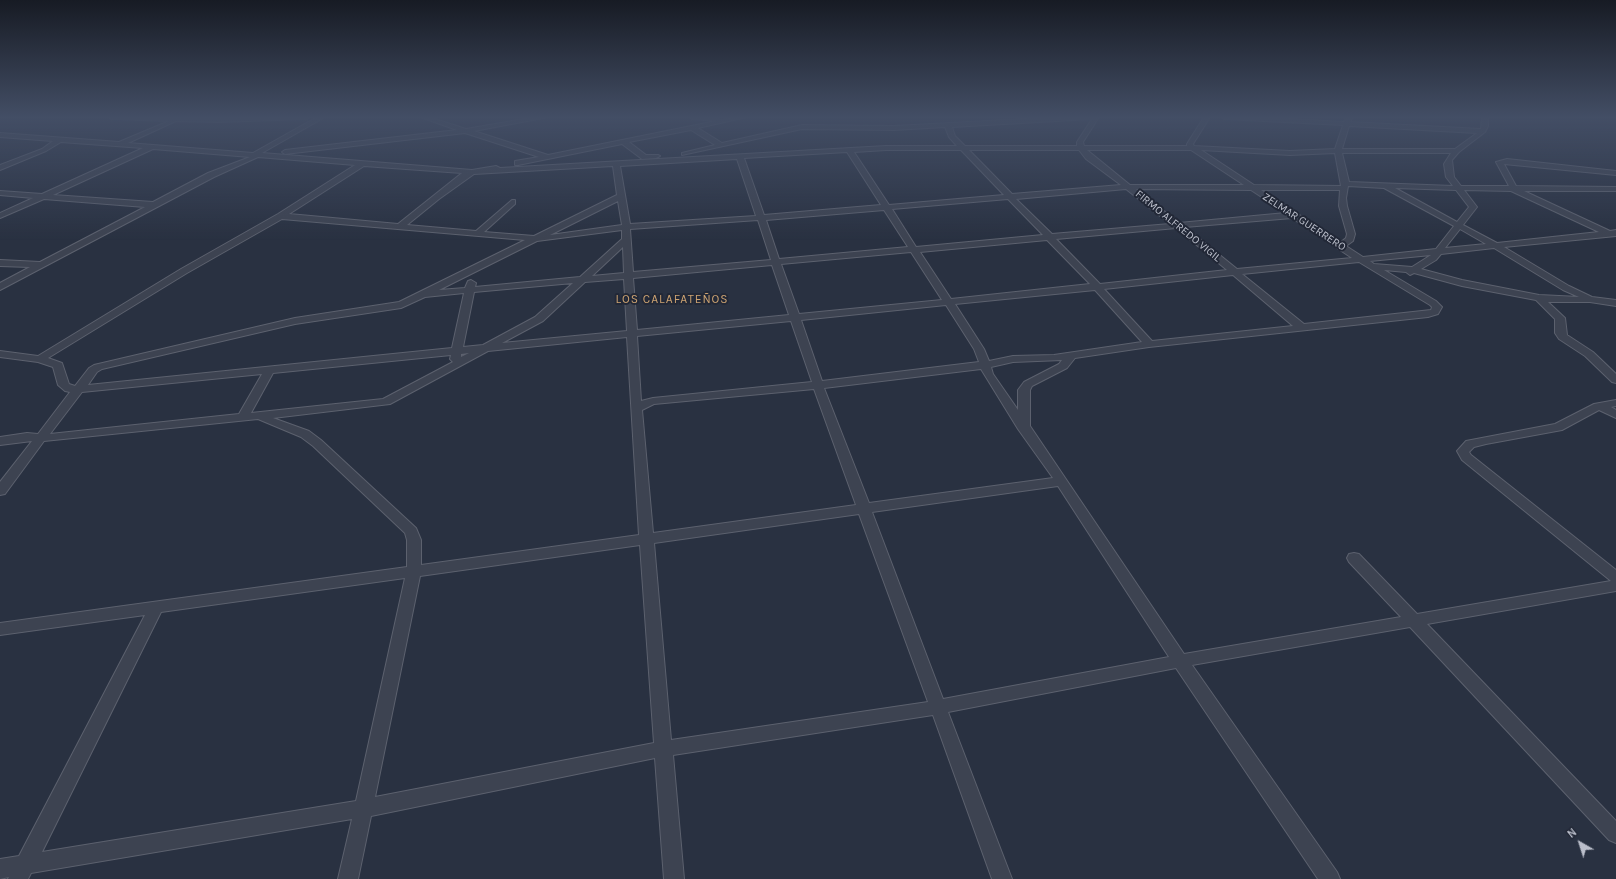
<!DOCTYPE html>
<meta charset="utf-8">
<style>
body{margin:0}
#map{position:relative;width:1616px;height:879px;overflow:hidden;background:#293141;font-family:Karla,sans-serif}
canvas{display:block}
.north{position:absolute;left:1560px;top:823px;width:40px;height:40px;-webkit-text-stroke:3px #222837;paint-order:stroke;rotate:321deg;font-size:11px;font-weight:700;line-height:16px;text-align:center;color:#bbbfcb}
.north::after{content:'';display:block;margin:auto;width:14px;height:18px;background:#bbbfcb;clip-path:polygon(50% 0,100% 100%,50% 72%,0 100%)}
</style>
<div id="map">
<canvas width="1616" height="879"></canvas>
<div class="north">N</div>
</div>
<script>
const ctx = document.querySelector('canvas').getContext('2d');
ctx.lineJoin = 'round';
const poly = rows => new Path2D(rows.map(r => 'M' + r).join(''));
function trace(path, color, width, dash) { ctx.strokeStyle = color; ctx.lineWidth = width; ctx.lineCap = dash ? 'butt' : 'round'; ctx.setLineDash(dash || []); ctx.stroke(path); }
function fill(path, color) { ctx.fillStyle = color; ctx.fill(path, 'evenodd'); }
function label(font, color, halo, rows, align = 'center') {
  ctx.font = font + ' Karla,sans-serif'; ctx.lineWidth = 4; ctx.setLineDash([]); ctx.textBaseline = 'middle'; ctx.strokeStyle = halo; ctx.fillStyle = color; for (const [text, x, y, turn = 0] of rows) {
    ctx.save(); ctx.translate(x, y); ctx.rotate((+turn || 0) * Math.PI / 180); ctx.textAlign = isNaN(turn) ? turn : align; if (halo) ctx.strokeText(text, 0, 0); ctx.fillText(text, 0, 0); ctx.restore();
  }
}
const minor = poly([
 [108,117,310,117,307,119,218,122,176,121,128,143,253,153,317,117,325,117,262,153,472,170,496,166,500,168,886,146,957,146,949,137,945,127,894,130,802,129,682,155,682,153,715,145,691,130,629,142,646,155,658,155,660,156,656,158,642,159,622,144,518,165,515,165,515,161,539,157,465,133,285,154,282,152,285,150,457,130,420,117,429,117,466,129,535,117,549,117,474,131,548,155,716,121,692,119,689,117,717,117,719,120,747,117,698,128,722,143,802,125,894,126,1059,117,1099,117,1083,142,1084,146,1187,146,1187,144,1204,117,1210,117,1193,144,1194,146,1290,151,1335,149,1343,125,1224,119,1221,117,1258,117,1344,122,1346,117,1352,117,1351,122,1481,129,1482,117,1488,117,1488,126,1485,132,1459,152,1452,160,1454,177,1461,186,1509,186,1496,162,1507,159,1616,171,1616,175,1504,164,1516,186,1616,187,1616,191,1524,191,1610,231,1616,230,1616,236,1504,247,1569,286,1592,297,1616,300,1616,306,1590,302,1548,302,1565,318,1567,335,1593,352,1616,374,1616,383,1612,382,1585,356,1559,339,1555,333,1555,319,1536,300,1462,286,1414,273,1410,275,1406,272,1384,270,1436,301,1442,307,1438,314,1428,317,1149,347,1075,358,1067,368,1032,386,1030,390,1030,426,1184,654,1401,617,1349,562,1347,558,1349,554,1354,553,1359,554,1417,614,1611,581,1462,460,1457,451,1466,441,1555,424,1594,404,1616,400,1616,406,1611,407,1616,410,1616,418,1599,410,1562,430,1486,444,1474,447,1469,452,1471,455,1616,570,1616,591,1427,624,1616,821,1616,843,1609,840,1410,627,1192,665,1337,872,1340,879,1318,879,1176,668,948,712,1012,879,992,879,933,715,673,755,684,879,664,879,655,758,371,816,358,879,338,879,352,819,31,873,28,879,8,879,9,877,0,879,0,859,19,856,145,615,0,635,0,623,407,567,407,540,405,533,313,446,301,437,258,419,44,441,5,494,0,495,0,482,32,441,0,445,0,437,27,433,38,434,70,392,65,391,58,385,53,367,38,362,0,357,0,351,38,356,181,269,278,214,355,165,258,157,214,177,0,290,0,283,30,267,0,266,0,260,40,262,145,207,44,199,0,218,0,213,33,198,0,195,0,191,42,194,143,148,61,142,46,151,0,170,0,165,42,149,53,141,0,137,0,133,119,142,169,121,111,119,108,117],
 [1092,119,1077,142,1077,146,965,146,955,136,952,127,1092,119],
 [1349,126,1477,133,1455,149,1342,149,1349,126],
 [153,149,250,157,208,173,153,202,53,195,153,149],
 [886,150,961,150,1004,195,889,205,854,152,886,150],
 [969,150,1079,150,1086,159,1121,185,1012,194,969,150],
 [1087,150,1191,150,1244,185,1130,185,1087,150],
 [1201,150,1290,155,1335,153,1341,186,1254,185,1201,150],
 [847,152,881,205,764,215,744,158,847,152],
 [1342,153,1451,153,1444,164,1446,177,1453,186,1349,182,1342,153],
 [737,159,756,216,630,224,620,166,737,159],
 [364,166,462,173,398,224,289,214,364,166],
 [613,166,617,195,534,236,484,232,515,204,515,200,512,200,476,231,407,225,439,199,474,174,613,166],
 [1348,186,1384,188,1454,226,1436,249,1363,257,1346,246,1353,241,1355,234,1347,206,1346,198,1348,186],
 [1395,188,1456,190,1469,207,1457,222,1395,188],
 [1126,189,1170,224,1052,234,1016,199,1126,189],
 [1136,189,1251,190,1286,213,1179,223,1136,189],
 [1261,190,1340,190,1339,206,1347,234,1346,238,1341,242,1261,190],
 [1464,190,1511,191,1599,232,1497,243,1463,225,1477,207,1464,190],
 [1008,199,1043,235,916,247,892,209,1008,199],
 [618,201,622,225,550,235,618,201],
 [884,210,908,247,779,259,766,220,884,210],
 [1292,218,1352,258,1237,269,1185,227,1292,218],
 [282,219,525,240,399,302,295,318,94,365,89,368,75,386,69,384,62,363,48,358,187,273,282,219],
 [758,220,771,260,633,272,630,229,758,220],
 [1176,228,1227,270,1100,284,1056,239,1176,228],
 [1460,229,1486,244,1445,248,1460,229],
 [622,230,622,239,580,277,475,287,476,283,471,280,468,281,465,288,439,290,537,241,622,230],
 [1047,240,1090,284,951,299,920,252,1047,240],
 [623,247,624,273,592,276,623,247],
 [1494,248,1563,290,1579,297,1539,295,1462,280,1421,269,1436,260,1441,254,1494,248],
 [911,252,942,300,799,314,781,264,911,252],
 [1431,255,1412,267,1374,264,1370,261,1431,255],
 [1359,262,1430,305,1432,307,1431,310,1304,324,1242,274,1359,262],
 [772,265,789,315,637,330,633,278,772,265],
 [1233,275,1293,326,1152,341,1104,289,1233,275],
 [624,279,627,331,502,343,543,321,585,282,624,279],
 [573,283,535,317,483,345,463,347,474,292,573,283],
 [1095,290,1142,342,1054,355,1013,356,989,361,984,349,955,304,1095,290],
 [464,293,452,348,88,385,97,372,102,369,295,324,401,308,425,297,464,293],
 [946,305,974,349,979,362,822,381,801,320,946,305],
 [791,321,812,382,653,398,641,401,637,336,791,321],
 [627,337,639,535,421,565,421,540,416,528,321,440,309,431,273,418,390,404,488,351,627,337],
 [469,353,461,357,461,354,469,353],
 [451,355,450,359,453,362,383,399,251,413,273,373,451,355],
 [1062,360,1059,364,1024,382,1018,390,1018,410,993,374,991,367,1013,362,1062,360],
 [981,369,1018,429,1053,478,869,503,824,388,981,369],
 [262,374,239,414,50,434,82,392,262,374],
 [814,389,856,505,653,533,642,410,654,404,814,389],
 [1058,486,1169,657,943,699,872,512,1058,486],
 [859,514,928,702,671,740,654,543,859,514],
 [640,545,654,743,375,797,420,576,640,545],
 [405,578,356,801,42,852,161,612,405,578]
]);
const farStreetnames = [
 ["ZELMAR GUERRERO",1304,222,33],
 ["FIRMO ALFREDO VIGIL",1178,226,39]
];
const farNeighbourhoodnames = [
 ["LOS CALAFATEÑOS",672,300]
];
trace(minor, '#5c616e', 2);
fill(minor, '#3d4351');
const sky = ctx.createLinearGradient(0, 0, 0, 240);
sky.addColorStop(0, '#171b24');
sky.addColorStop(0.49, '#434e65');
sky.addColorStop(1, '#434e6500');
ctx.fillStyle = sky;
ctx.fillRect(0, 0, 1616, 240);
label('11px', '#bbbfcb', '#222837', farStreetnames);
ctx.letterSpacing = '1px';
label('12px', '#cea472', '#222837', farNeighbourhoodnames);
ctx.letterSpacing = '0px';
</script>
